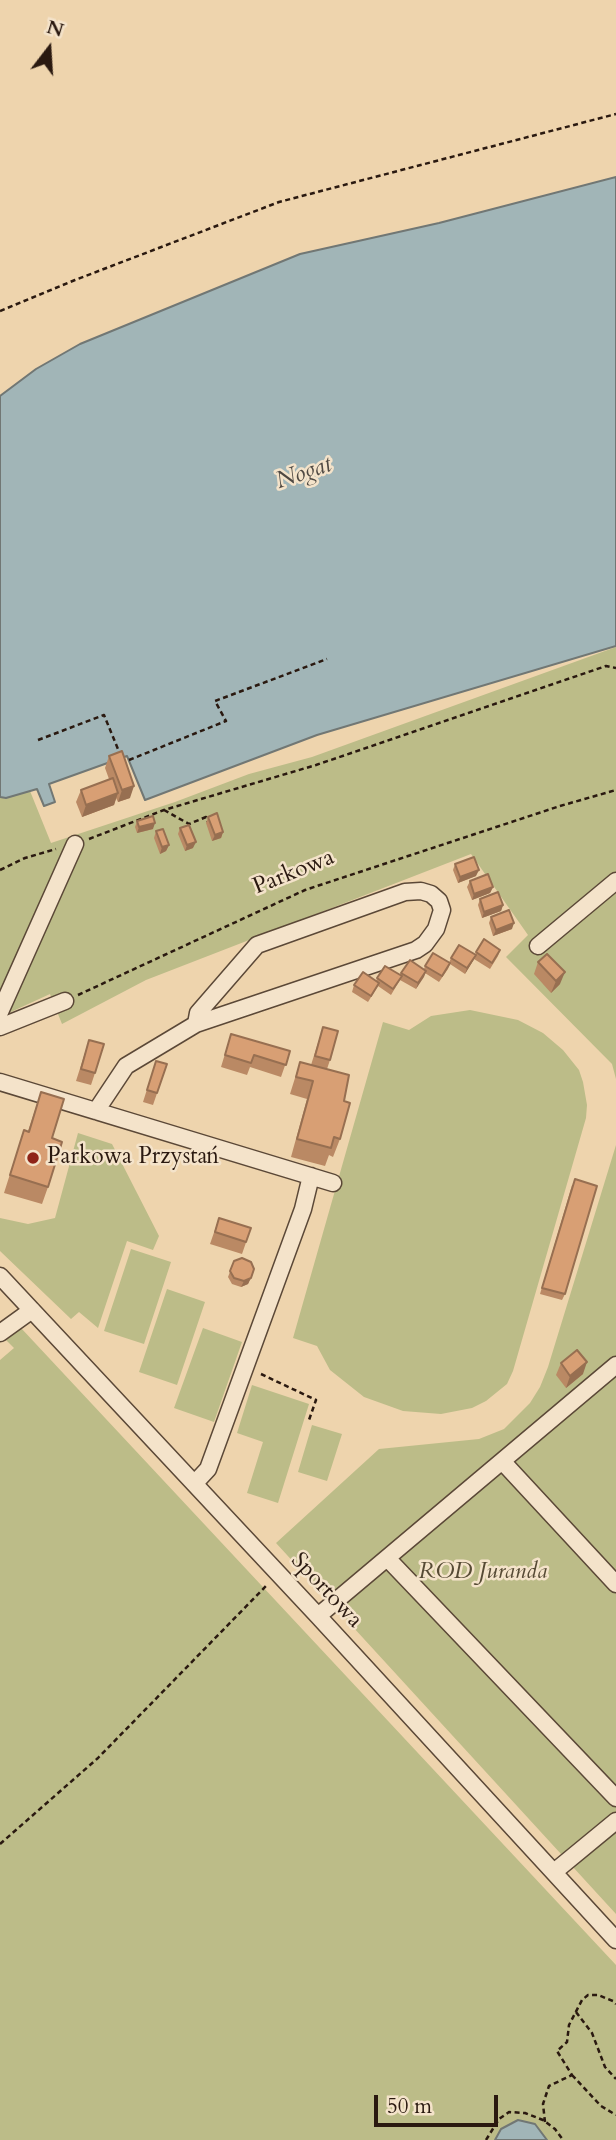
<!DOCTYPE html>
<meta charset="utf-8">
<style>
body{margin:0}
#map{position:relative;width:616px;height:2140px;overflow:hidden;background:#eed4ad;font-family:Cardo,serif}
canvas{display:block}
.north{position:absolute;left:14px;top:14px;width:70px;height:70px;-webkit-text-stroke:5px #f4e3ca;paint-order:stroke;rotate:17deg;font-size:19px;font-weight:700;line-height:28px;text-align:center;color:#2a1910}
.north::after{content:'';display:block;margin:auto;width:24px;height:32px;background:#2a1910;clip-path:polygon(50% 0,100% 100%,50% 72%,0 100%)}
.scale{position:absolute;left:374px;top:2095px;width:124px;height:32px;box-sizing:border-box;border:4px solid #2a1910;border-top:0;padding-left:9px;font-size:21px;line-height:24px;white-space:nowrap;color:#2a1910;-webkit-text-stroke:5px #f4e3ca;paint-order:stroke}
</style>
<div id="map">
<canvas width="616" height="2140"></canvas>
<div class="north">N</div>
<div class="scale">50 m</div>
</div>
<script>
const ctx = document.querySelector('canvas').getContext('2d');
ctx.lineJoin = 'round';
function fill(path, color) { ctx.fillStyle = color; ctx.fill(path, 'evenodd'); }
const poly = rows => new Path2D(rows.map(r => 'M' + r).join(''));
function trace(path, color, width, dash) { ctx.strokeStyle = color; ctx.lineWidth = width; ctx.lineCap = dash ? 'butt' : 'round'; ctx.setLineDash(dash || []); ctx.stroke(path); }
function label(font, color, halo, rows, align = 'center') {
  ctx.font = font + ' Cardo,serif'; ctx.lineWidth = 5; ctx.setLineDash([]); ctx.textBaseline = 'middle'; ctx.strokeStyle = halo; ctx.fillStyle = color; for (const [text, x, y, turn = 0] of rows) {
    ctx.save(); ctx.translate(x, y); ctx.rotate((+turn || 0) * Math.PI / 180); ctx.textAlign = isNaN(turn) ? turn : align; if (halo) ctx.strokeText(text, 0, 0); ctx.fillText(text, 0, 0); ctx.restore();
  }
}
const green = poly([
 [616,647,616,1079,612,1064,506,957,528,935,471,854,146,980,62,1024,50,994,0,1017,0,797,6,798,30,791,51,843,175,802,249,774,312,757],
 [470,1010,518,1020,543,1033,563,1050,579,1070,583,1082,587,1105,586,1118,513,1371,507,1384,486,1401,472,1408,441,1414,403,1411,364,1397,330,1370,317,1346,293,1338,383,1022,409,1030,431,1016],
 [78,1133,112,1144,159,1236,153,1250,127,1241,98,1328,79,1312,71,1319,0,1251,0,1218,28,1224,55,1218],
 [616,1145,616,1914,276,1543,379,1449,479,1439,504,1429,530,1403,540,1387,548,1367],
 [131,1249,171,1262,144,1344,104,1331],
 [167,1289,205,1302,177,1385,139,1372],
 [21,1328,616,1965,616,2140,0,2140,0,1360,14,1348,6,1340],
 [203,1328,242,1342,214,1422,174,1408],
 [252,1385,309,1404,278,1503,247,1493,263,1442,237,1433],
 [312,1425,342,1434,327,1481,298,1472]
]);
const water = poly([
 [616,177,616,646,317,735,145,800,127,756,49,784,55,802,44,806,37,789,6,798,0,797,0,396,36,369,80,344,300,254,439,223,616,177],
 [518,2120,535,2124,547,2140,495,2140,501,2129,518,2120]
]);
const path = poly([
 [0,311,75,280,279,202,616,114],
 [38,740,104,715,120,754],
 [129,760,226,721,215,701,327,659],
 [164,810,189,824,206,817,208,822],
 [89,839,164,810,316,765,606,666,616,668],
 [0,870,25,858,56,849],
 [78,995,305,890,560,806,616,790],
 [261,1374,316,1400,309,1420],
 [0,1844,98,1758,266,1586],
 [576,2012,592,2033,605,2067,616,2079],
 [572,2075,601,2106,616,2115],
 [545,2122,543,2104,549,2086,572,2075,557,2051,567,2042,569,2025,582,2000,588,1995,598,1995,613,2001,616,2004],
 [486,2140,499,2119,509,2112,525,2113,543,2120,555,2129,563,2140]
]);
const minor = poly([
 [538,946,616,881],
 [0,1012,75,844],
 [0,1027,65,1001],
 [0,1082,333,1183],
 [96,1111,126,1066,196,1024,416,950,425,944,436,929,442,910,439,901,431,894,421,891,405,892,257,945,198,1013,196,1024],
 [0,1276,318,1616,616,1940],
 [0,1333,32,1310],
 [502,1461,616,1584],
 [195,1483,208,1469,303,1209,311,1176],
 [387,1558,616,1798],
 [318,1616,616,1365],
 [554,1872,616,1821]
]);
const wall = poly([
 [109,756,130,798,118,802,116,798,114,805,82,817,76,802,81,790,109,779,105,768],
 [208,817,223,832,221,838,212,841,206,823],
 [137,821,153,829,137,833,135,827],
 [180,828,193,848,185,851,178,834],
 [156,831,169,845,166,851,160,854,154,838],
 [455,864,476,876,458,883,453,870],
 [470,881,493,887,490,893,472,900,467,887],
 [480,899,503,905,501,911,482,918,478,905],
 [491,917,512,929,493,936,489,923],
 [500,950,498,956,490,969,474,959,465,974,450,964,448,969,439,982,425,973,416,989,400,980,391,995,378,986,368,1002,352,992,354,985,376,981,377,978,400,975,401,973,424,969,425,966,449,963,451,958,475,955,476,952],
 [538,962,560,984,551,993,534,974],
 [323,1027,330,1060,327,1069,344,1101,340,1139,333,1157,329,1155,325,1166,291,1157,307,1099,290,1094,300,1062,311,1065],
 [231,1034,290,1051,281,1077,250,1067,247,1075,221,1067],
 [89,1040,95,1073,91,1085,76,1081],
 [156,1061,167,1064,153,1105,143,1102],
 [41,1092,52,1138,48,1187,42,1204,4,1193,24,1130,28,1131],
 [572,1185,565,1294,562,1300,540,1294],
 [219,1218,251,1228,242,1254,210,1244],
 [234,1261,254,1269,248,1284,241,1287,232,1284,228,1277],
 [561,1363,583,1374,566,1388,556,1375]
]);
const shadedWall = poly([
 [134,786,130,798,118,802,122,790],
 [118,793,114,805,82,817,86,805],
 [155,823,153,829,137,833,139,827],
 [223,832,221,838,212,841,215,835],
 [196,842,193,848,185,851,187,845],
 [169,845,166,851,160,854,162,847],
 [479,870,476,876,458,883,460,877],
 [493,887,490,893,472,900,474,894],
 [503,905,501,911,482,918,484,912],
 [514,923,512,929,493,936,496,930],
 [476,955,473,961,465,974,467,968],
 [426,971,424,977,416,989,418,983],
 [565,972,560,984,551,993,556,981],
 [251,1278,248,1284,241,1287,244,1281],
 [587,1362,583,1374,566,1388,570,1376]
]);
const building = poly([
 [122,751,134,786,122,790,109,756,122,751],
 [113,778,118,793,86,805,81,790,113,778],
 [217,813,223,832,215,835,208,817,217,813],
 [153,816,155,823,139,827,137,821,153,816],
 [189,825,196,842,187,845,180,828,189,825],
 [163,829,169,845,162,847,156,831,163,829],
 [474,857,479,870,460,877,455,864,474,857],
 [488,874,493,887,474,894,470,881,488,874],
 [498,892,503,905,484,912,480,899,498,892],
 [509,910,514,923,496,930,491,917,509,910],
 [484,939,500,950,492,963,476,952,484,939],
 [459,945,476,955,467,968,451,958,459,945],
 [433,953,450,963,442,976,425,966,433,953],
 [547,954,565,972,556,981,538,962,547,954],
 [410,960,426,971,418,983,401,973,410,960],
 [385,966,402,976,393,989,377,978,385,966],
 [363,972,379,983,371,996,354,985,363,972],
 [323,1027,338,1031,330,1060,315,1056,323,1027],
 [231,1034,290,1051,286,1065,254,1055,251,1063,225,1055,231,1034],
 [89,1040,104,1044,95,1073,81,1069,89,1040],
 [156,1061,167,1064,157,1093,147,1090,156,1061],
 [300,1062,349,1075,344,1101,350,1103,340,1139,334,1137,331,1148,297,1139,313,1081,296,1077,300,1062],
 [41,1092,64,1099,52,1138,62,1142,48,1187,10,1175,24,1130,29,1132,41,1092],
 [575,1179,597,1186,565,1294,542,1288,575,1179],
 [219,1218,251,1228,246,1242,215,1232,219,1218],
 [242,1258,251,1262,254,1269,251,1278,244,1281,234,1278,230,1271,234,1261,242,1258],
 [577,1350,587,1362,570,1376,561,1363,577,1350]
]);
const markers = [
 [33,1158,7,"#8f2418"]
];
const streetNames = [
 ["Parkowa",294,873,-22],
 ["Sportowa",326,1591,47]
];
const poiNames = [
 ["Parkowa Przystań",47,1158]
];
const parkNames = [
 ["ROD Juranda",483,1573]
];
const waterNames = [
 ["Nogat",304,474,-19]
];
fill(green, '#bcbc88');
fill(water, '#a1b5b7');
trace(water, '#717774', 2);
trace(minor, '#5b4837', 19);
trace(path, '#2a1910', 2.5, [5, 3.5]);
trace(minor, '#f4e3ca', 16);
fill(wall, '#ba8964');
fill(shadedWall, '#976f51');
fill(building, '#d89f74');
trace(building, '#976f51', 2);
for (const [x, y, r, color] of markers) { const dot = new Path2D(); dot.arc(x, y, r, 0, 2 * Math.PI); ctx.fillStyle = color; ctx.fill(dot); trace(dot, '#f4e3ca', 2.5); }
label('23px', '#2a1910', '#f4e3ca', streetNames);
label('23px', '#2a1910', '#f4e3ca', poiNames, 'left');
label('italic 23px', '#564a34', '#f4e3ca', parkNames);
label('italic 24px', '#4e4842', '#f4e3ca', waterNames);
</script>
